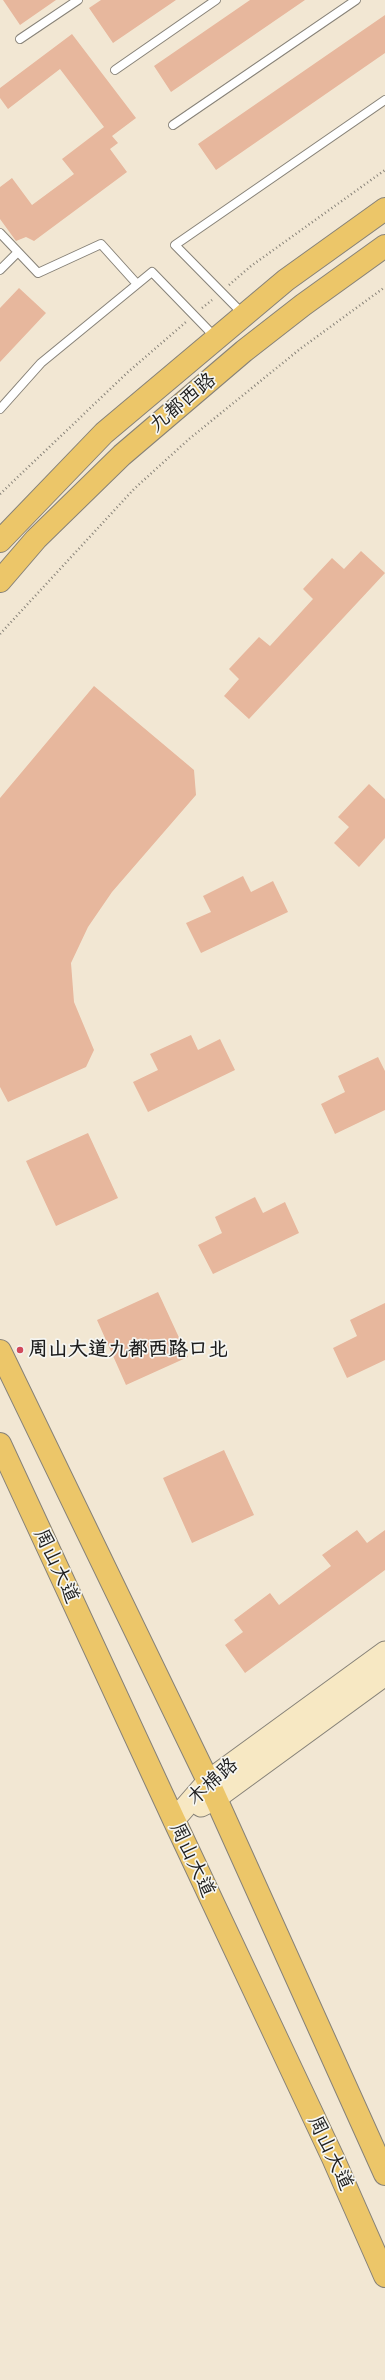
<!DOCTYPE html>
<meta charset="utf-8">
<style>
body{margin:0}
canvas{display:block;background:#f2e7d3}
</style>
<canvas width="385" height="2380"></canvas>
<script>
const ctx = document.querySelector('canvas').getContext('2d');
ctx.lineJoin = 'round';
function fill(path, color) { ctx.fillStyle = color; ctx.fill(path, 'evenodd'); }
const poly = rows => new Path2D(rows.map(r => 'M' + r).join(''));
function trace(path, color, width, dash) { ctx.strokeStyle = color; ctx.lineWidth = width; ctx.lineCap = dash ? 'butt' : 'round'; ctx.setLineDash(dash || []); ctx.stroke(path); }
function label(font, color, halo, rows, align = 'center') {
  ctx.font = font + ' Caveat,"LXGW WenKai TC",sans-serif'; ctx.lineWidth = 3.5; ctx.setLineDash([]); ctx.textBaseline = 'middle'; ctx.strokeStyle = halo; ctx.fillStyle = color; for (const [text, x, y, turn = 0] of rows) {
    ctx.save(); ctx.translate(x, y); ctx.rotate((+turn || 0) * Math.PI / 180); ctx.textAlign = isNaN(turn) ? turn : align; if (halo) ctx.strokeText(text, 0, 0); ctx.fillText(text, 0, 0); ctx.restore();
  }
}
const building = poly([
 [3,0,56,0,20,25],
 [101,0,176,0,113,43,89,8],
 [250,0,305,0,171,92,154,66],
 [385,15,385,53,216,170,198,144],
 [72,34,136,118,112,136,118,143,110,149,127,172,34,241,26,237,16,241,0,219,0,187,12,178,32,205,74,174,62,159,104,127,60,69,8,109,0,98,0,88],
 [19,288,46,313,0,362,0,308],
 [361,551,385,573,249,719,224,696,239,679,229,669,259,637,270,646,313,599,303,589,332,558,344,569],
 [94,686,194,770,196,795,112,892,88,927,71,963,74,1002,94,1050,86,1067,8,1102,0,1087,0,798],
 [369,784,385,799,385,838,359,867,334,843,349,827,338,817],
 [243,876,251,892,273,881,288,912,201,953,186,923,211,912,203,896],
 [191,1035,198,1050,220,1039,235,1070,148,1112,133,1082,158,1070,150,1054],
 [378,1057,385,1071,385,1110,335,1134,321,1104,345,1092,338,1076],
 [88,1133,118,1198,56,1226,26,1161],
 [255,1197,263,1213,285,1202,299,1233,213,1274,198,1245,222,1233,215,1217],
 [158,1292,188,1357,126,1385,97,1320],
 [385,1303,385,1360,347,1378,333,1348,357,1336,350,1320],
 [224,1450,254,1515,192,1543,163,1478],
 [357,1530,367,1543,385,1530,385,1570,245,1673,225,1645,243,1632,234,1620,270,1593,279,1605,331,1566,322,1555]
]);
const path = poly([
 [229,285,251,266,385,170],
 [202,308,212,300],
 [0,494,128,372,186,322],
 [0,634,134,489,189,439,300,349,385,287]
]);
const service = poly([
 [20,39,78,0],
 [115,70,216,0],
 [173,125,356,0],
 [0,233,38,273,101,244,137,284],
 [0,270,18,252],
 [243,314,175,245,385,100],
 [0,409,41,363,152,272,216,338]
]);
const secondary = poly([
 [201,1806,215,1799,385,1675],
 [174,1820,208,1781,385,1652]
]);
const primary = poly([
 [0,541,104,433,286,280,385,209],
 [0,581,36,539,122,455,244,351,303,305,385,246],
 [0,1351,208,1781,385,2174],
 [0,1444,174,1820,333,2158,385,2276]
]);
const markers = [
 [20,1350,4,"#d1495b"]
];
const streetNames = [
 ["九都西路",183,403,-40],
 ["周山大道",56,1566,65],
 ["木棉路",213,1782,-42],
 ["周山大道",192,1860,65],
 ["周山大道",330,2153,65]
];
const poiNames = [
 ["周山大道九都西路口北",28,1350]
];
fill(building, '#e7b79d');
trace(service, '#878278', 10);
trace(secondary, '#878278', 23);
trace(primary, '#878278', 24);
trace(path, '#878278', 2.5, [1, 3]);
trace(service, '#fff', 8);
trace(secondary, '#f7e8c3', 21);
trace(primary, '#ecc669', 22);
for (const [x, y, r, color] of markers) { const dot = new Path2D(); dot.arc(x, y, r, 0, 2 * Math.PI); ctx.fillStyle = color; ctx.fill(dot); trace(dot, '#f6f6f2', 1.5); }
label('20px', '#1c1c1c', '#f6f6f2', streetNames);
label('bold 20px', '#1c1c1c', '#f6f6f2', poiNames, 'left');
</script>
